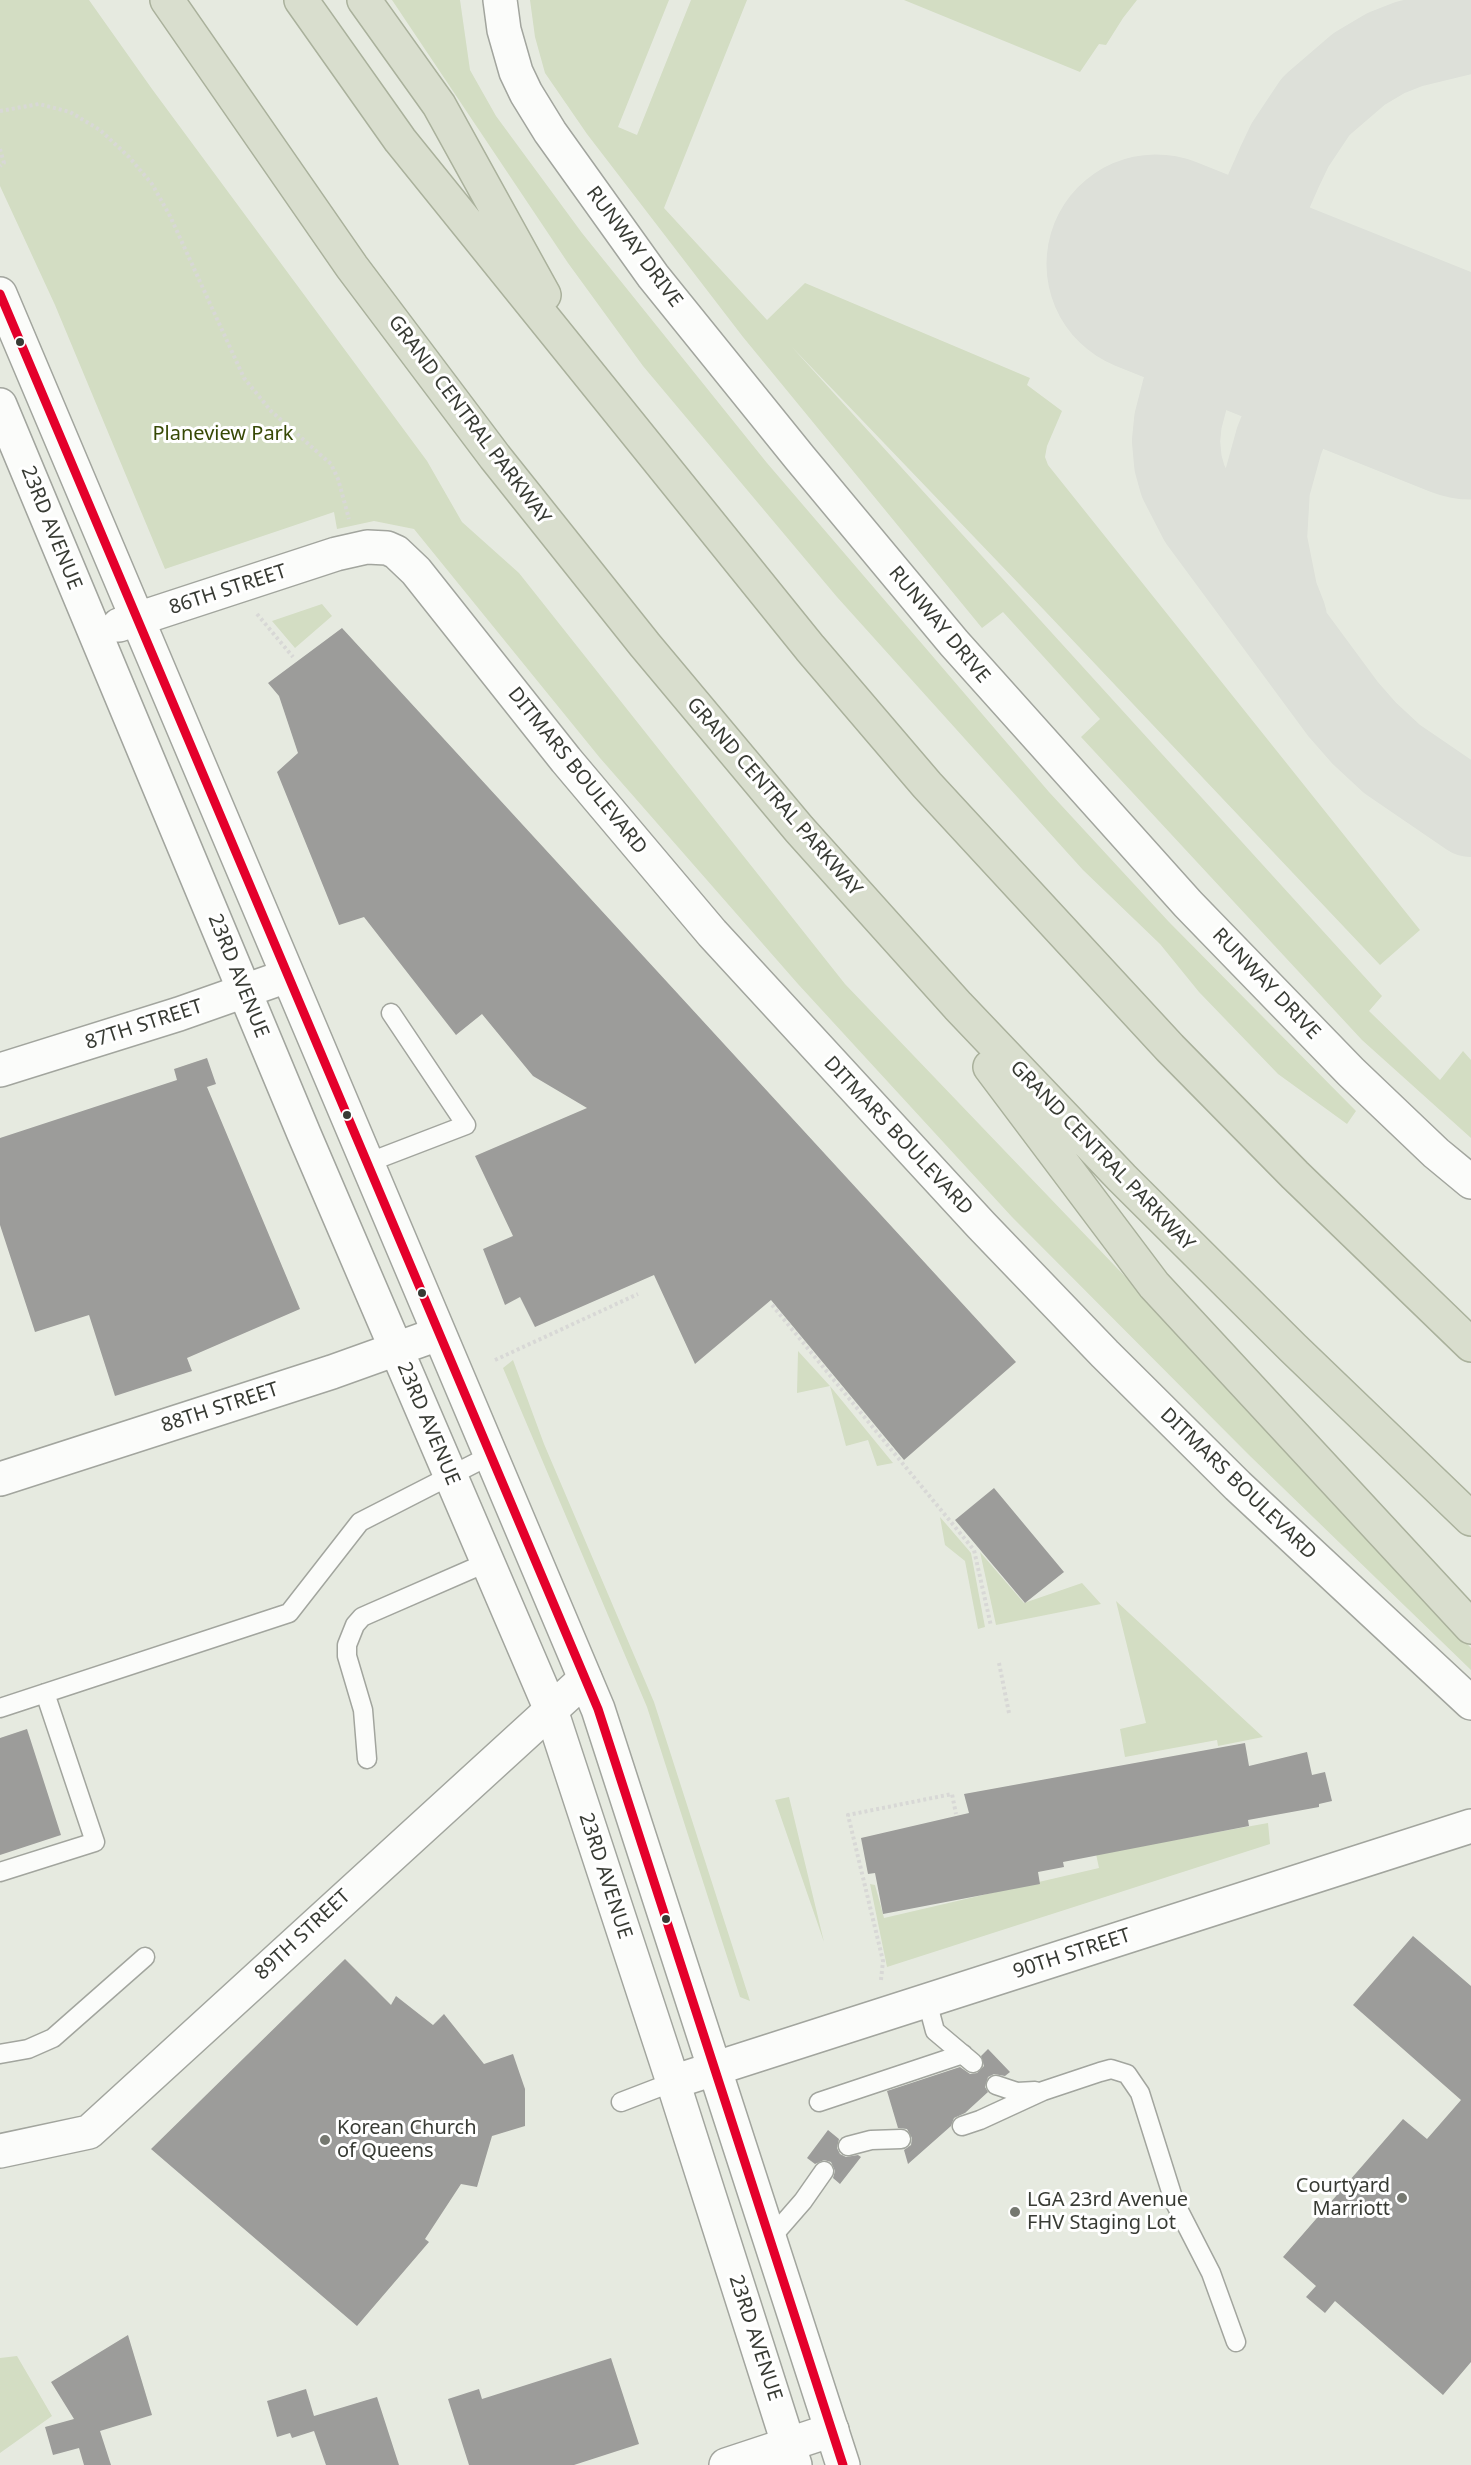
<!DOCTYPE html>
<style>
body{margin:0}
canvas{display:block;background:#e6eae0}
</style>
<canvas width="1471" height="2465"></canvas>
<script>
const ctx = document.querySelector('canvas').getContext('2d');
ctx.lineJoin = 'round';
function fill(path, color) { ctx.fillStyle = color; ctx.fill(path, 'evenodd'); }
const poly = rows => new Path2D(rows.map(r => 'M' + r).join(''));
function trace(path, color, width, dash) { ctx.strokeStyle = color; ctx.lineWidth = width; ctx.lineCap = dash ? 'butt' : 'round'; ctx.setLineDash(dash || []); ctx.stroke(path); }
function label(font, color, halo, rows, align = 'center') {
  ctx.font = font + ' "Noto Sans",sans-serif'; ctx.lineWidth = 6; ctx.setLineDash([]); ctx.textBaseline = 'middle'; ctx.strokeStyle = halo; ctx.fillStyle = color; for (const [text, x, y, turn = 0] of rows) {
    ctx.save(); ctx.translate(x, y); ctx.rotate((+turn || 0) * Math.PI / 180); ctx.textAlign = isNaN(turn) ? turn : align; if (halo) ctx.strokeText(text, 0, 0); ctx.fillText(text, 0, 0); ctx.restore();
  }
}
const green = poly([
 [0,0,89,0,152,89,427,461,462,522,519,573,845,984,1161,1314,1471,1648,1471,1670,1250,1456,1012,1217,798,984,600,758,414,529,374,521,337,529,334,512,165,569,55,305,0,186],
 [392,0,460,0,470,70,496,116,582,233,767,463,1049,792,1169,922,1356,1111,1347,1124,1278,1074,1199,992,1160,944,1083,870,837,597,643,366,568,263],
 [530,0,669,0,618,127,637,135,691,0,747,0,664,208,767,320,805,283,1030,378,1027,385,1062,411,1047,446,1045,457,1048,465,1420,930,1380,965,1045,611,791,346,1382,996,1369,1011,1440,1080,1463,1051,1471,1060,1471,1138,1362,1040,1081,737,1100,719,1003,612,982,628,743,337,587,134,545,73,535,37],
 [904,0,1137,0,1123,18,1106,45,1099,44,1080,72],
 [322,604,332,616,295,648,272,621],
 [798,1351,830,1386,893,1463,877,1466,868,1440,846,1446,830,1386,797,1393],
 [513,1360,544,1444,654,1702,750,2001,740,1997,647,1707,503,1368],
 [940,1517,971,1553,985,1627,978,1629,965,1561,945,1545],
 [980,1552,1024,1603,1082,1583,1101,1604,996,1625],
 [1116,1601,1263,1737,1218,1746,1217,1740,1125,1757,1120,1729,1146,1723],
 [789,1797,824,1942,775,1800],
 [1268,1823,1270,1844,887,1967,870,1884,875,1885,884,1918,1099,1868,1096,1854],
 [17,2356,52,2416,0,2453,0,2358]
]);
const taxiway = poly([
 [1471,29,1409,44,1386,53,1359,69,1316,106,1290,145,1280,166,1225,290,1186,390,1178,421,1176,441,1178,463,1183,481,1202,518,1343,709,1364,733,1392,759,1471,813],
 [1283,618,1274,595,1263,540,1266,488,1279,441,1323,331]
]);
const runway = poly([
 [1156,264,1471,390]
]);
const building = poly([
 [342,628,1016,1362,904,1460,771,1300,695,1364,654,1275,535,1327,520,1297,505,1305,483,1249,513,1236,475,1156,587,1108,533,1076,482,1014,456,1035,364,917,339,925,277,772,298,753,279,696,268,683],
 [207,1058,216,1084,207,1087,300,1309,187,1358,192,1371,115,1396,89,1315,35,1332,0,1225,0,1138,177,1080,174,1069],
 [994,1488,1064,1572,1025,1603,955,1520],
 [27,1729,61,1835,0,1855,0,1738],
 [1245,1743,1249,1766,1307,1752,1312,1775,1325,1772,1332,1801,1319,1804,1319,1807,1248,1820,1249,1826,1063,1862,1064,1867,1038,1872,1040,1884,883,1914,875,1873,868,1874,861,1838,969,1813,964,1794],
 [1413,1936,1471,1986,1471,2362,1443,2395,1335,2301,1325,2313,1306,2297,1316,2286,1283,2257,1403,2119,1427,2139,1461,2100,1353,2005],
 [345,1959,391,2005,396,1996,433,2025,444,2014,484,2064,513,2054,525,2089,525,2126,492,2136,477,2187,461,2184,425,2239,429,2242,357,2326,151,2149],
 [988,2049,1010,2072,1005,2076,994,2074,988,2077,985,2087,988,2092,965,2113,954,2118,951,2126,908,2164,904,2150,911,2145,912,2138,907,2129,898,2128,887,2091,960,2067,970,2074,977,2073,984,2066,981,2056],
 [828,2130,839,2139,837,2148,840,2154,846,2157,858,2155,861,2157,840,2184,833,2178,835,2171,831,2162,824,2160,815,2164,807,2158],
 [128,2335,152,2415,100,2431,111,2465,84,2465,79,2448,53,2455,45,2427,74,2419,51,2382],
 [611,2358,639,2444,574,2465,469,2465,448,2399,479,2389,482,2399],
 [306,2389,314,2416,377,2397,399,2465,326,2465,314,2431,292,2438,290,2433,277,2437,267,2401]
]);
const path = poly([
 [0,111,39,104,70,112,100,130,129,157,152,184,170,216,244,378,271,411,331,464,338,479,349,519],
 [0,149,4,163,0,166],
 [257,614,293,657],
 [772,1305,974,1550,991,1626],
 [495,1360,638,1294],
 [999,1663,1009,1713],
 [881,1980,883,1961,848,1815,952,1794,956,1814]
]);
const lane = poly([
 [367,1163,466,1125,391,1013],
 [0,1708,289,1613,360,1522,489,1456],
 [367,1759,363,1710,347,1656,347,1645,355,1625,362,1617,371,1613,488,1562],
 [0,1872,95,1842,45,1693],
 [927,2001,935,2031,973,2063],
 [0,2054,28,2049,53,2038,145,1957],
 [996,2085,1017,2092,1035,2091],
 [621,2102,673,2082],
 [819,2102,963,2054],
 [962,2126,980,2120,1043,2091,1100,2072,1111,2069,1127,2074,1140,2093,1174,2201,1211,2273,1236,2342],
 [848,2146,871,2140,901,2139],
 [769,2240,803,2201,824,2171]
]);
const street = poly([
 [500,0,504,30,516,72,526,93,550,132,653,276,800,458,954,643,1188,904,1351,1072,1436,1153,1471,1182],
 [0,1070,179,1014,287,976],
 [0,1479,332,1372,438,1334],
 [673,2082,1471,1826],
 [0,2151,89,2132,585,1679],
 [726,2465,832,2430]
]);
const secondary = poly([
 [0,294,598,1709,843,2465],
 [0,405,304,1134,551,1710,673,2082,795,2465],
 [119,625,336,554,367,547,387,548,396,552,416,571,566,760,712,933,981,1225,1105,1354,1238,1486,1471,1703]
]);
const highway = poly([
 [167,0,352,267,495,457,645,645,799,829,958,1006,1122,1178,1293,1348,1471,1519],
 [301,0,400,140,810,648,927,785,1170,1048,1295,1175,1471,1345],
 [364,0,439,105,544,295],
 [990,1067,1154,1285,1471,1627]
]);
const bus1 = poly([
 [0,294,598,1709,843,2465]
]);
const markers = [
 [20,342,5,"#383b34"],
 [347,1115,5,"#383b34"],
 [422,1293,5,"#383b34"],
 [666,1919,5,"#383b34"],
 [325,2140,6,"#757870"],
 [1402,2198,6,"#757870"],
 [1015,2212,6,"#757870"]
];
const streetNames = [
 ["RUNWAY DRIVE",634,247,53],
 ["GRAND CENTRAL PARKWAY",469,420,53],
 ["23RD AVENUE",51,528,68],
 ["86TH STREET",228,590,-18],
 ["RUNWAY DRIVE",939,625,50],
 ["DITMARS BOULEVARD",577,771,51],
 ["GRAND CENTRAL PARKWAY",774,797,49],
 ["23RD AVENUE",238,976,68],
 ["RUNWAY DRIVE",1266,984,46],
 ["87TH STREET",144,1025,-18],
 ["DITMARS BOULEVARD",898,1136,47],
 ["GRAND CENTRAL PARKWAY",1102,1156,46],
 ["88TH STREET",220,1408,-18],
 ["23RD AVENUE",428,1424,67],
 ["DITMARS BOULEVARD",1238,1484,44],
 ["23RD AVENUE",605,1876,72],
 ["89TH STREET",303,1935,-43],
 ["90TH STREET",1072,1954,-18],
 ["23RD AVENUE",755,2338,72]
];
const parkNames = [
 ["Planeview Park",223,434]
];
const poiNames = [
 ["Korean Church",337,2128],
 ["of Queens",337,2151],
 ["Courtyard",1390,2186,"right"],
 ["Marriott",1390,2209,"right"],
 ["LGA 23rd Avenue",1027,2200],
 ["FHV Staging Lot",1027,2223]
];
fill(green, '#d3ddc3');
trace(taxiway, '#dde0d9', 88);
trace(runway, '#dde0d9', 219);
fill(building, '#9c9c9a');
trace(lane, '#a2a59e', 21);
trace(street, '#a2a59e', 36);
trace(secondary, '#a2a59e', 36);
trace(highway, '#aab19c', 36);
trace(path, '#d8d8d6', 4, [3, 3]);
trace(lane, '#fbfcfa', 18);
trace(street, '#fbfcfa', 33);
trace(secondary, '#fbfcfa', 33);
trace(highway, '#d9dece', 33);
trace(bus1, '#e4002b', 9);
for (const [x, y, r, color] of markers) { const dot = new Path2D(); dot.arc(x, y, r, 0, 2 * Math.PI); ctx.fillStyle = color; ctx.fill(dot); trace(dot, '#fff', 2); }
label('20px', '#383b34', '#fff', streetNames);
label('20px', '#374905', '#fff', parkNames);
label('20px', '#383b34', '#fff', poiNames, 'left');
</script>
